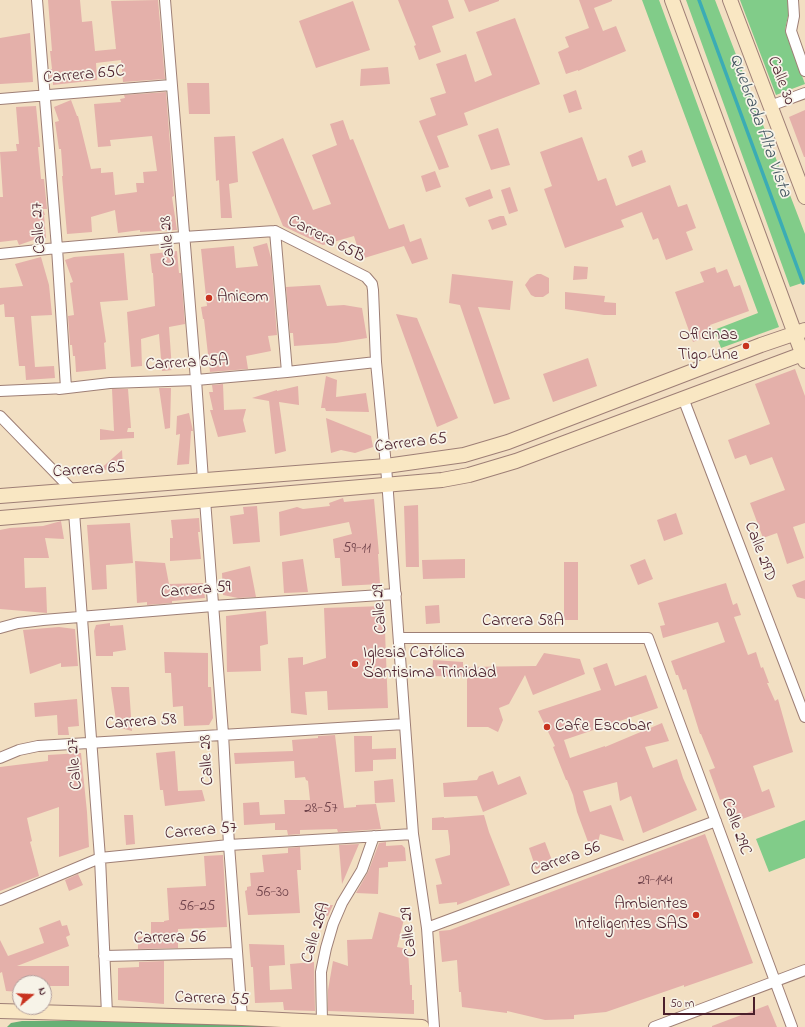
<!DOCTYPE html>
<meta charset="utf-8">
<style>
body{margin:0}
#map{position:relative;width:805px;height:1027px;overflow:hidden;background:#f2dfc2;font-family:"Indie Flower",sans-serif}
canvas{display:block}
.north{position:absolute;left:12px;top:975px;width:40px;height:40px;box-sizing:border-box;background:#f7f3e8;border:1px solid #b29e9c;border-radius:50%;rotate:71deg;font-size:11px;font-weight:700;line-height:16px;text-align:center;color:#4a1f2b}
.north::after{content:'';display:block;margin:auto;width:14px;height:18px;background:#c8321e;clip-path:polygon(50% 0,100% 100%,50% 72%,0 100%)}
.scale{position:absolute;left:663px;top:997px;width:92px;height:18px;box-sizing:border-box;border:2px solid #4a1f2b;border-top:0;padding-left:5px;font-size:12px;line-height:14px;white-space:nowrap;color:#4a1f2b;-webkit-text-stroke:3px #f7f3e8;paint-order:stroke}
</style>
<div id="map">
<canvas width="805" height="1027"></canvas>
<div class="north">N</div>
<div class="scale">50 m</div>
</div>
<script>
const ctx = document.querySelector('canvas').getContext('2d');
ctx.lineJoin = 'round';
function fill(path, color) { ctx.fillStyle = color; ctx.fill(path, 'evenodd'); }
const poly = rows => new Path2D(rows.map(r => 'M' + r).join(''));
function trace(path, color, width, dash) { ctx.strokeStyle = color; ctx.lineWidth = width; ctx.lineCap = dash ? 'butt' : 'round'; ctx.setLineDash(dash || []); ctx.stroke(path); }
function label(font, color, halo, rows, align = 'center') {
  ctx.font = font + ' "Indie Flower",sans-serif'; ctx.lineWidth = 3.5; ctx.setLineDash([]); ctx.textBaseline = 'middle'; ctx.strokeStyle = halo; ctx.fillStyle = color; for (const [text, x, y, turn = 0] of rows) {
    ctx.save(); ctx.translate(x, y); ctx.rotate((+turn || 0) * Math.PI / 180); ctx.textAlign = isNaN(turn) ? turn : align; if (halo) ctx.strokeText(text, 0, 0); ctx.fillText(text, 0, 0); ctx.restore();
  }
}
const green = poly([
 [642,0,659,0,779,327,721,348,714,330,758,313],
 [686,0,715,0,805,234,805,282,790,287],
 [740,0,788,0,788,16,785,30,805,84,776,95],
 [805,820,805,858,769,872,756,839]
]);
const forest = poly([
 [275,1020,335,1027,7,1027,11,1023,22,1021]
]);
const stream = poly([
 [699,0,803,283]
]);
const building = poly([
 [48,0,80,0,82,22,92,21,95,51,116,49,111,1,158,0,165,79,123,82,121,60,96,63,97,80,53,85,53,81,50,81,49,69,52,69,50,51,52,51],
 [398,0,448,0,454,18,432,26,441,52,419,60,414,46,416,45],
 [464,0,499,0,499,1,469,12],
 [579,0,612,0,612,1,594,8,603,31,616,26,626,51,578,71,578,70,566,74,558,52,569,47,565,37,589,28],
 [353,1,370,50,316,68,299,21],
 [515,18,540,84,464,113,468,125,437,136,449,167,439,170,419,121,436,115,430,98,446,93,436,64,466,54,475,82,492,75,476,32],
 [30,33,33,82,0,84,0,38],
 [388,67,390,84,360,86,361,69],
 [187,83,209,83,210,114,189,114],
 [576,90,582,109,569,113,563,95],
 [166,92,174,196,172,197,177,230,140,232,140,230,118,233,115,210,91,217,92,232,67,234,62,176,63,176,61,149,59,149,55,122,59,121,54,107,71,100,77,116,78,116,91,169,101,168,101,173,113,172,115,195,137,192,136,183,144,183,143,172,157,171,152,136,110,140,111,146,98,147,94,104,121,102,120,99,125,98,124,95],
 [36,106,40,147,38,147,41,179,44,179,47,209,43,209,45,215,44,215,46,238,36,239,19,245,17,240,0,242,0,197,3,197,0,152,17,151,16,144,19,144,16,107],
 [805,110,805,157,804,157,789,117],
 [343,120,350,140,353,139,389,229,404,224,410,242,421,238,428,259,412,264,404,246,361,259,354,236,323,245,283,226,252,152,283,138,313,210,331,204,312,155,337,145,330,124],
 [498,128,510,165,491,170,478,135],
 [235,136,238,182,229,184,232,218,221,218,219,180,216,181,214,137],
 [582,137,598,181,606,178,616,206,670,185,678,207,687,204,696,228,686,232,693,250,666,260,658,238,653,240,642,212,621,220,624,227,565,248,544,189,552,186,540,152],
 [642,150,646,162,632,167,628,156],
 [435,171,441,187,426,192,421,176],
 [510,187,518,211,509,214,501,190],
 [490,189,493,198,469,207,465,198],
 [500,216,504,216,507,225,492,230,488,220],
 [267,243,271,258,277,335,268,336,271,351,246,356,248,369,210,372,204,319,203,319,201,307,207,306,201,249,234,246,236,268,258,266,253,247],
 [177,251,179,273,181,273,185,324,169,327,172,370,162,371,159,334,141,339,142,366,131,367,127,312,155,306,153,273,152,273,150,254],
 [124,253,128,300,100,302,106,342,104,343,106,369,76,372,75,356,73,356,72,345,70,345,68,316,74,315,70,283,73,282,65,260,74,257],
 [41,257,49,285,52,315,31,316,35,367,54,366,55,378,26,380,25,366,19,366,14,317,5,317,4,304,0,305,0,288,23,286,15,264],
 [574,266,588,267,587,279,573,280],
 [715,267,717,273,727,269,734,287,740,285,749,311,710,325,713,334,693,342,675,292,704,282,700,272],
 [452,274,513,281,510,310,478,307,510,399,494,404,460,305,449,303],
 [537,274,541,274,549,278,549,293,543,297,535,297,531,295,525,285,530,278],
 [320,285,327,306,344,305,362,308,367,338,336,343,294,346,293,333,290,333,286,287],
 [565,292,605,296,604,302,616,303,616,315,604,315,565,309],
 [396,314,417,318,458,418,437,427],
 [588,358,597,386,553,402,543,374],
 [795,369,805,396,805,523,793,527,804,558,787,564,777,533,763,538,750,503,785,490,772,457,750,465,746,455,735,459,728,440,770,424,755,384],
 [326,376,337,380,336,397,366,393,369,412,326,411,325,408,321,408],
 [223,384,224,410,246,409,243,420,246,432,218,437,210,410,213,410,209,392,213,392,212,385],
 [298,386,299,405,279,402,286,451,275,454,269,401,252,398,277,390,277,391],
 [159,388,171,388,170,428,165,429],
 [112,389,128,389,131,428,128,428,127,432,134,432,134,438,100,440,100,429,114,431],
 [189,413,193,431,191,431,189,464,177,465,180,434,176,435,177,416],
 [326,418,371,436,373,447,355,453,341,450,331,453],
 [122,450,123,467,98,471],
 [343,498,344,502,374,499,379,554,378,554,380,584,342,586,340,558,335,558,333,539,352,534,349,522,280,536,279,512,297,507,303,509,330,506,329,503],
 [418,505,419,567,406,567,404,506],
 [257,506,260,542,233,544,230,516,244,514,243,507],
 [676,513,683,534,664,541,657,520],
 [199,518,200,532,198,532,201,559,170,561,170,538,173,538,171,520],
 [61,521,64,539,45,538,49,558,24,558,25,588,46,587,47,613,0,609,0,530,10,528,43,526],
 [130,523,133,563,106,565,107,589,92,590,87,525],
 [303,559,308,592,284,593,282,562],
 [465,559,465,578,423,579,422,560],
 [645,559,653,579,638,585,630,565],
 [135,561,165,563,169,584,203,583,205,598,172,601,172,603,147,605,147,602,137,603],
 [564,562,578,562,578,620,564,620],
 [250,566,256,597,238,598,223,595,222,573],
 [805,580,805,599,797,597,792,585],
 [726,583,733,605,737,603,741,615,734,617,748,655,756,652,761,668,763,667,769,683,767,683,775,701,778,699,793,752,753,766,762,792,769,789,775,807,734,822,725,798,720,800,709,770,715,768,701,734,700,734,686,689,683,690,678,675,676,675,671,661,725,642,718,622,663,638,660,626,665,625,658,603],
 [439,605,440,623,426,624,425,606],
 [384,606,388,708,328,710,327,691,305,692,307,715,291,713,288,658,303,657,303,665,326,658,324,608],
 [266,611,268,644,260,646,261,671,227,672,226,616],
 [110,623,110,626,123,625,126,650,113,652,113,656,96,656,94,631,96,625],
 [59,627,75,629,78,666,61,667,61,663,30,674,23,630],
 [164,652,208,653,208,687,211,687,213,718,209,725,184,726,183,706,173,707,171,673,165,673],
 [544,653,580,659,585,674,533,695,525,675,509,704,499,708,503,720,498,732,488,727,467,727,467,677,432,676,433,660,463,662,463,667,536,666],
 [607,663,615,686,646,675,658,708,564,740,570,758,605,746,605,747,662,723,669,741,645,747,653,768,677,759,683,778,697,810,643,833,631,796,620,801,617,782,583,791,590,812,611,805,624,841,600,834,597,846,591,850,577,812,573,795,567,780,566,780,553,747,555,746,538,711,601,690,593,668],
 [111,687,129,687,132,731,117,727],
 [77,699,79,726,68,727,69,735,58,735,57,715,35,717,34,703],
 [335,735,344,808,356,807,356,805,376,804,381,829,338,832,337,829,300,830,300,834,288,835,287,830,275,830,275,823,244,825,243,803,259,802,260,815,285,814,284,800,310,800,308,781,306,780,305,777,295,778,294,761,235,764,234,753,293,751,292,740,318,738,318,736],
 [354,736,372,736,372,749,396,748,396,759,373,760,373,771,355,772],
 [175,751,178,791,202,790,205,801,165,806,163,790,160,790,156,753],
 [81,753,87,812,89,847,59,857,59,807,27,818,32,841,30,842,39,876,0,891,0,767,48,761,48,755],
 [493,771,498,785,520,776,527,794,483,812,477,796,444,797,443,783,477,780,479,776],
 [393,779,395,802,375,803,374,781],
 [124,815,133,815,135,844,126,845],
 [484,815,489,832,510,885,457,905,457,902,439,904,436,885,442,884,435,859,450,855,450,846,448,830,432,830,432,818,444,817,444,818],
 [705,834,753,963,684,987,684,985,606,1012,574,1015,574,1019,545,1020,507,1011,507,1013,462,1007,461,992,459,992,457,960,442,962,439,931,450,930],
 [386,842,386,846,402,845,405,848,406,861,388,862,388,867,379,868,378,894,356,893,368,872,379,843],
 [545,842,553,863,536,869,529,848],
 [359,844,342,884,339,845],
 [300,847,301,870,297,870,300,913,248,915,245,891,247,890,247,887,251,886,250,873,264,872,262,855,288,853,288,848],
 [223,855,227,927,178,929,178,948,138,949,138,937,151,936,151,922,164,922,164,921,169,920,167,888,206,886,204,856],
 [78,874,83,885,69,891,65,880],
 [333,905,328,916,315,917,314,906],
 [379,912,404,919,397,947,408,949,410,985,412,985,412,1000,414,1000,414,1014,328,1011,328,990,333,961,348,966,347,940,372,939],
 [60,920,62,926,67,925,70,935,66,937,69,946,17,966,69,966,69,986,44,986,44,983,20,983,20,992,6,991,2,972,0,973,0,940,8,956,44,943,39,928],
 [249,944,284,945,285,965,269,966,270,990,292,989,290,964,314,962,315,1011,284,1010,283,1002,255,1003,253,967,251,967],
 [164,961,164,1004,118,1000,118,968,139,967,139,962],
 [768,1005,777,1027,712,1027,712,1026]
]);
const street = poly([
 [165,0,196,380,203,480],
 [793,0,794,16,791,31,805,71],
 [0,99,171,85],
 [770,106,805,93],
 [275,231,287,372],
 [0,254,57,248,184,237,275,231,366,277,372,284,373,290,376,362,386,466,413,834,427,928,434,1027],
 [59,389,110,383,196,380,287,372,376,362],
 [0,391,66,388,57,248,37,0],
 [683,398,805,717],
 [0,416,73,491],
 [205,500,223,734,229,845,242,1018],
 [74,512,100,858,107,1014],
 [0,628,18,623,43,620,213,606,396,594],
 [399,638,648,638,792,1027],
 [0,758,19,750,38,746,405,724],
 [0,900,100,858,229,845,413,834],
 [427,928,716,821],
 [104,956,237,953],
 [322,1022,321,972,326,948,333,924,342,903,362,870,374,836],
 [654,1027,805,970]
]);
const secondary = poly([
 [672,0,805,361],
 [730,0,805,197],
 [0,496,386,466,464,455,508,442,761,345,805,330],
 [0,518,442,480,469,475,516,461,805,353],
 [0,1011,242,1018,422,1027]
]);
const markers = [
 [209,298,4,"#c8321e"],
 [746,346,4,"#c8321e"],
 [355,664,4,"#c8321e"],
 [547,727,4,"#c8321e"],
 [696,915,4,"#c8321e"]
];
const numberNames = [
 ["59-11",357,550],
 ["28-57",321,810],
 ["29-144",655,882],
 ["56-30",272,894],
 ["56-25",197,908]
];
const streetNames = [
 ["Carrera 65C",84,76,-5],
 ["Calle 30",780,81,69],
 ["Calle 27",40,228,-94],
 ["Carrera 65B",326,240,27],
 ["Calle 28",169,241,-95],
 ["Carrera 65A",187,364,-3],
 ["Carrera 65",411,444,-7],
 ["Carrera 65",89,471,-4],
 ["Calle 29D",759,552,69],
 ["Carrera 59",196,591,-5],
 ["Calle 29",381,609,-94],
 ["Carrera 58A",523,622],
 ["Carrera 58",141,723,-4],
 ["Calle 28",208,760,-93],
 ["Calle 27",76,764,-95],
 ["Calle 29C",735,827,70],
 ["Carrera 57",201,832,-5],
 ["Carrera 56",566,860,-20],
 ["Calle 29",410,932,-96],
 ["Calle 26A",317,933,-73],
 ["Carrera 56",170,939,-1],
 ["Carrera 55",212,1000,2]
];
const poiNames = [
 ["Anicom",217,298],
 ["Oficinas",738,336,"right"],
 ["Tigo Une",738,356,"right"],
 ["Iglesia Católica",363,654],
 ["Santisima Trinidad",363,674],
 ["Cafe Escobar",555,727],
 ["Ambientes",688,905,"right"],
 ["Inteligentes SAS",688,925,"right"]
];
const waterNames = [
 ["Quebrada Alta Vista",759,126,70]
];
fill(green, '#81cc89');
fill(forest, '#68b075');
trace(stream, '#3bacb5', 3.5);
fill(building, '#e4b0aa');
trace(street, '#9e7f76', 12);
trace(secondary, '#9e7f76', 16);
trace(street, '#fff', 10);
trace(secondary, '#f9e7c3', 14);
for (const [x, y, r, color] of markers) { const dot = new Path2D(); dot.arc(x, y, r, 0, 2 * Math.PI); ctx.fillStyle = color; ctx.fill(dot); trace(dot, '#f7f3e8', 1.5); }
label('15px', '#70434b', null, numberNames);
label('17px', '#4a1f2b', '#f7f3e8', streetNames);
label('17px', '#4a1f2b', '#f7f3e8', poiNames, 'left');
label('italic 18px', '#445762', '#f7f3e8', waterNames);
</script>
